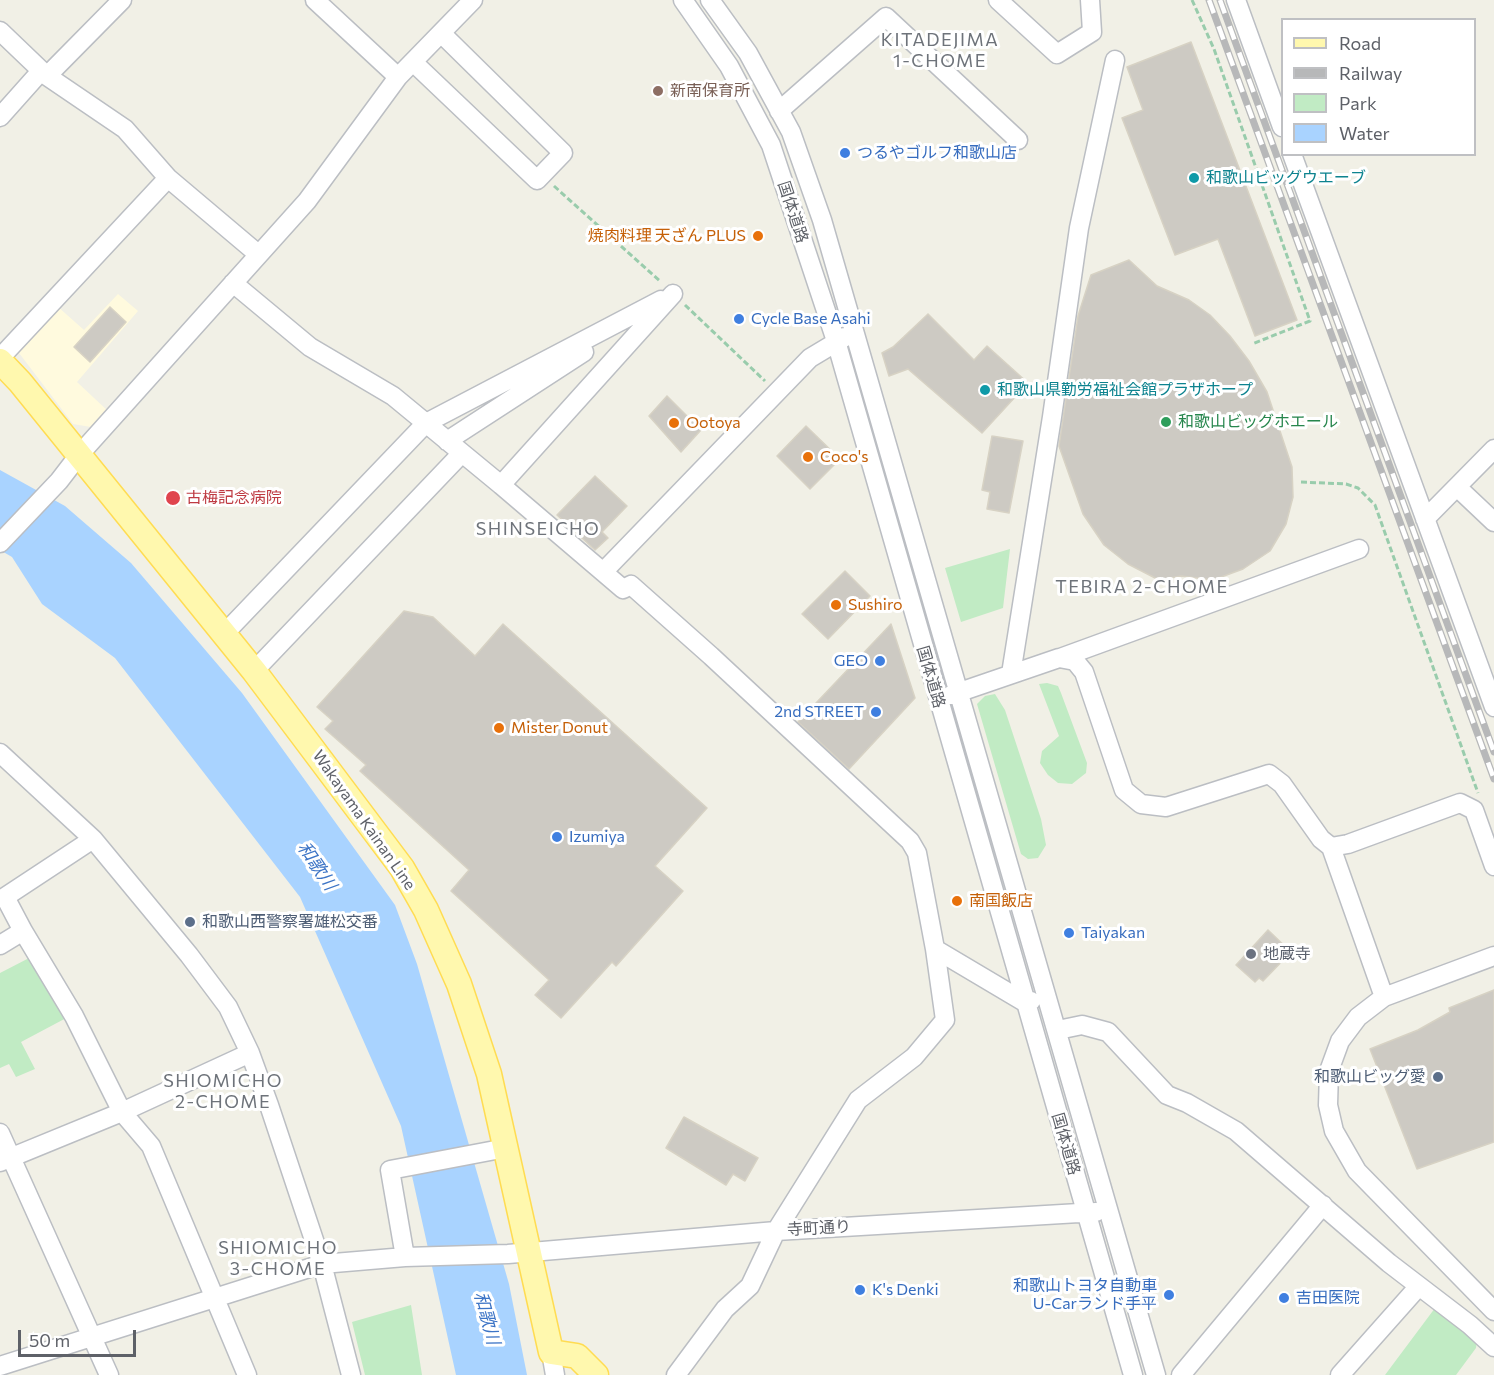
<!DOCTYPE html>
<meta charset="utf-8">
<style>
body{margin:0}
#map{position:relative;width:1494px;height:1375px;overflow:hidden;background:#f1f0e6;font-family:Commissioner,sans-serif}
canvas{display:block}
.legend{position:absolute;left:1281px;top:18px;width:195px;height:138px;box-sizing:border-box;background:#fff;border:2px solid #bfc0c3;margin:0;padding:8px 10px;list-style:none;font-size:18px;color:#5e6168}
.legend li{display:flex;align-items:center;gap:12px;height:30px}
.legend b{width:30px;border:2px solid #bfc0c3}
.scale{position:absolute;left:18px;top:1330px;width:118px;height:27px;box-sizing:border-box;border:3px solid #5e6168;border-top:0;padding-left:8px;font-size:18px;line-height:21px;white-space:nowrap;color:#5e6168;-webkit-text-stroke:4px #fff;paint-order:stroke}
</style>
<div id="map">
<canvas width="1494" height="1375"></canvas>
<ul class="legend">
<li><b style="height:8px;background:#fff8ae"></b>Road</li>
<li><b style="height:8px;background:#b7b8b9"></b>Railway</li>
<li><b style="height:16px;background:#c1ebc4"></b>Park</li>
<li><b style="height:16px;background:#a9d3ff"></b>Water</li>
</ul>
<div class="scale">50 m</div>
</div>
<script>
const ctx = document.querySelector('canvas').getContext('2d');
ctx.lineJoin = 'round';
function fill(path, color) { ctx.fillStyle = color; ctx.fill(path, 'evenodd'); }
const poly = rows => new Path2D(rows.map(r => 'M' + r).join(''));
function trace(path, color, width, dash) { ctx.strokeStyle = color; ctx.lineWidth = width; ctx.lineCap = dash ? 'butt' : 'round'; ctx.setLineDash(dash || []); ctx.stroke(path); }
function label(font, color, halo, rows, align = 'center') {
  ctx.font = font + ' Commissioner,"Noto Sans JP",sans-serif'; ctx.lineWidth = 6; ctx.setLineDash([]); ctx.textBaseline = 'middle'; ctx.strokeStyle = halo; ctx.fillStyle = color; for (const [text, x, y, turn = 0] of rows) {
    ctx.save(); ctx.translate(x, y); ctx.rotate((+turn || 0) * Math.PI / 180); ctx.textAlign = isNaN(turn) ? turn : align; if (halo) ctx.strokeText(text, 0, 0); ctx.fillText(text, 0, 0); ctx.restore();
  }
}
const commercial = poly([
 [118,294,138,311,77,382,109,412,91,427,73,424,16,349,57,306,84,330]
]);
const green = poly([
 [1010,549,1003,608,961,622,945,568],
 [1047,683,1058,686,1061,693,1087,763,1086,773,1072,784,1058,783,1048,775,1040,763,1042,751,1059,736,1039,684],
 [995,694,1005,710,1041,819,1046,845,1038,858,1028,859,1021,854,977,704,985,696],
 [33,956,70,1016,21,1042,35,1069,16,1077,9,1064,0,1068,0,973],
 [411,1305,422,1375,365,1375,352,1322],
 [1435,1308,1477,1340,1476,1348,1456,1375,1385,1375]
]);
const water = poly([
 [0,470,65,506,131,563,242,693,395,905,417,964,509,1284,527,1375,456,1375,401,1126,300,897,115,658,42,604,12,557,0,550]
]);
const building = poly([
 [1191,42,1297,320,1255,336,1218,239,1175,255,1122,118,1143,110,1127,67,1191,42],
 [1129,260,1157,286,1189,300,1210,315,1230,336,1249,361,1267,392,1292,467,1293,497,1286,524,1270,551,1243,569,1213,580,1181,576,1159,580,1128,564,1104,545,1083,514,1059,446,1078,316,1091,275,1129,260],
 [110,307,126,322,90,362,74,347,110,307],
 [928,314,974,360,987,346,1028,383,982,433,908,369,889,376,882,353,893,347,928,314],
 [667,396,701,430,681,452,649,416,667,396],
 [806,426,840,459,810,489,777,456,806,426],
 [992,436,1023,441,1009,513,987,509,990,492,982,490,992,436],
 [595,476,627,506,602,532,608,538,595,550,557,515,595,476],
 [845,571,870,596,828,639,802,614,845,571],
 [404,611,433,617,475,656,503,624,707,808,655,866,683,891,616,966,612,962,561,1018,535,995,549,980,451,891,469,870,360,771,366,765,325,729,333,721,317,707,404,611],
 [891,624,915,698,849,769,798,722,891,624],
 [1268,930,1291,952,1263,981,1259,978,1255,982,1236,965,1268,930],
 [1494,990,1494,1142,1417,1169,1370,1049,1418,1030,1450,1012,1449,1008,1494,990],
 [684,1117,758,1158,745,1181,733,1174,726,1185,666,1148,684,1117]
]);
const path = poly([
 [1192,0,1214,49,1310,321,1252,344],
 [554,186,661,282],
 [685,305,765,381],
 [1301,482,1346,484,1358,488,1375,505,1478,793]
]);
const minor = poly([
 [315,0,398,77],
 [683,0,729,66,771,145,836,341,1133,1375],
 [710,0,748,53,791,132,822,220,1156,1375],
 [998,0,1057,54,1092,32,1090,0],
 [1236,0,1282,127],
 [0,31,47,76,125,129,168,178,258,254],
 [413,62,537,180,563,153,441,33],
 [47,76,122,0],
 [779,111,886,17,1018,140],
 [0,117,41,71],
 [1292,154,1494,707],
 [233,283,310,347,393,396,501,485,673,294],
 [0,358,168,178],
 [447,441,584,352],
 [501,485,623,589,631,585,711,656,910,841,917,853,935,949,1026,1003,1031,1001],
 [1457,487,1494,522],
 [1425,519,1494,449],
 [0,543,59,481,79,455,307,201,398,77,473,0],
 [604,571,810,358,845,337],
 [224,634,426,423,661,300],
 [1060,658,1359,549],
 [254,671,462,453],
 [1011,674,1052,417,1079,228,1115,60],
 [951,695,1059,658,1075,661,1084,672,1124,790,1141,804,1166,807,1269,774,1282,784,1321,839,1331,847,1348,844,1460,803,1474,810,1494,866],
 [0,753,93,839,189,955,228,1007,250,1053,269,1105,322,1264,351,1375],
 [1331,847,1384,997],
 [23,931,5,897,93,839],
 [0,945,23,931,74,1016,122,1112,151,1146,247,1375],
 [1494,956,1384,997,1358,1017,1340,1041,1329,1071,1328,1105,1334,1131,1357,1171,1494,1311],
 [1058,1030,1082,1025,1108,1032,1167,1095,1187,1103,1236,1131,1389,1263,1470,1325,1494,1347],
 [0,1133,109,1375],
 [0,1162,122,1112,250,1053],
 [405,1257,390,1170,506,1148],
 [551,1352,555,1375],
 [0,1366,322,1264,405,1257,508,1254,776,1231,1096,1212],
 [676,1375,725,1309,750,1286,776,1231,858,1100,914,1057,945,1020,935,949],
 [1181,1375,1323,1205],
 [1340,1375,1419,1286]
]);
const major = poly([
 [0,361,20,382,254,671,402,868,426,910,459,984,489,1074,551,1352,577,1356,596,1375]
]);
const rail = poly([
 [1209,0,1494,779],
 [1220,0,1494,752]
]);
const markers = [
 [658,91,6,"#8d6e63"],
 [845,153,6,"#3f7fe0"],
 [1194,178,6,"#0f9aa8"],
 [758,236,6,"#e8710a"],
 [739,319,6,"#3f7fe0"],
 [985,390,6,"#0f9aa8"],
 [1166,422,6,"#2e9e5b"],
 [674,423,6,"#e8710a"],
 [808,457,6,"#e8710a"],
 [173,498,8,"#e0444e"],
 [836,605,6,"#e8710a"],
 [880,661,6,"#3f7fe0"],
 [876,712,6,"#3f7fe0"],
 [499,728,6,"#e8710a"],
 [557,837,6,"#3f7fe0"],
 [957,901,6,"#e8710a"],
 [190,922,6,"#5c6f8a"],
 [1069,933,6,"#3f7fe0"],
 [1251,954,6,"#6b7280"],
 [1438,1077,6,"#5c6f8a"],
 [860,1290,6,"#3f7fe0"],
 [1169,1295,6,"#3f7fe0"],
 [1284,1298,6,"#3f7fe0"]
];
const educationNames = [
 ["新南保育所",670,91]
];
const shopNames = [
 ["つるやゴルフ和歌山店",857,153],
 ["Cycle Base Asahi",751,319],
 ["GEO",868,661,"right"],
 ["2nd STREET",864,712,"right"],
 ["Izumiya",569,837],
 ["Taiyakan",1081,933],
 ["和歌山トヨタ自動車",1157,1286,"right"],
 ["U-Carランド手平",1157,1304,"right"],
 ["K's Denki",872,1290],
 ["吉田医院",1296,1298]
];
const cultureNames = [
 ["和歌山ビッグウエーブ",1206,178],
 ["和歌山県勤労福祉会館プラザホープ",997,390]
];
const streetNames = [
 ["国体道路",793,212,72],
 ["国体道路",931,677,74],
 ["Wakayama Kainan Line",364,820,55],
 ["国体道路",1066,1144,74],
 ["寺町通り",819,1228,-3]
];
const foodNames = [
 ["焼肉料理 天ざん PLUS",746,236,"right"],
 ["Ootoya",686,423],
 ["Coco's",820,457],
 ["Sushiro",848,605],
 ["Mister Donut",511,728],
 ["南国飯店",969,901]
];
const leisureNames = [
 ["和歌山ビッグホエール",1178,422]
];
const healthNames = [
 ["古梅記念病院",186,498]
];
const serviceNames = [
 ["和歌山西警察署雄松交番",202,922],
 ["和歌山ビッグ愛",1426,1077,"right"]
];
const worshipNames = [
 ["地蔵寺",1263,954]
];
const neighbourhoodNames = [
 ["KITADEJIMA",940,40],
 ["1-CHOME",940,61],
 ["SHINSEICHO",538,529],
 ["TEBIRA 2-CHOME",1142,587],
 ["SHIOMICHO",223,1081],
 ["2-CHOME",223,1102],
 ["SHIOMICHO",278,1248],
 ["3-CHOME",278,1269]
];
const waterNames = [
 ["和歌川",317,866,56],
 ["和歌川",487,1318,75]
];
fill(commercial, '#fffade');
fill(green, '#c1ebc4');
fill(water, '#a9d3ff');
fill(building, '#cdcac3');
trace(building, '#d7d2c4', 1.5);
trace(minor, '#bbbec3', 21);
trace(major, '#ffdc52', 27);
trace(path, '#99ccac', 3, [6, 3]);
trace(minor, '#fff', 18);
trace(major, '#fff8ae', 24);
trace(rail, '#b7b8b9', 7);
trace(rail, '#fff', 4.5, [14]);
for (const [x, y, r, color] of markers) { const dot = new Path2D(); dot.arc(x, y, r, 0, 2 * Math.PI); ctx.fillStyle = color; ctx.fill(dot); trace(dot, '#fff', 2); }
label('16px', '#785e54', '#fff', educationNames, 'left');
label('16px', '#366cbe', '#fff', shopNames, 'left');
label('16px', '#0d838f', '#fff', cultureNames, 'left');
label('16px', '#5e6168', '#fff', streetNames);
label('16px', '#c56008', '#fff', foodNames, 'left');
label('16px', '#27864d', '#fff', leisureNames, 'left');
label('16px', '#be3a42', '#fff', healthNames, 'left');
label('16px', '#4e5e75', '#fff', serviceNames, 'left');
label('16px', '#5b616d', '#fff', worshipNames, 'left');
ctx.letterSpacing = '1.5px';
label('18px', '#6e737a', '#fff', neighbourhoodNames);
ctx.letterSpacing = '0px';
label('italic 18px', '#3c74c6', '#fff', waterNames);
</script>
